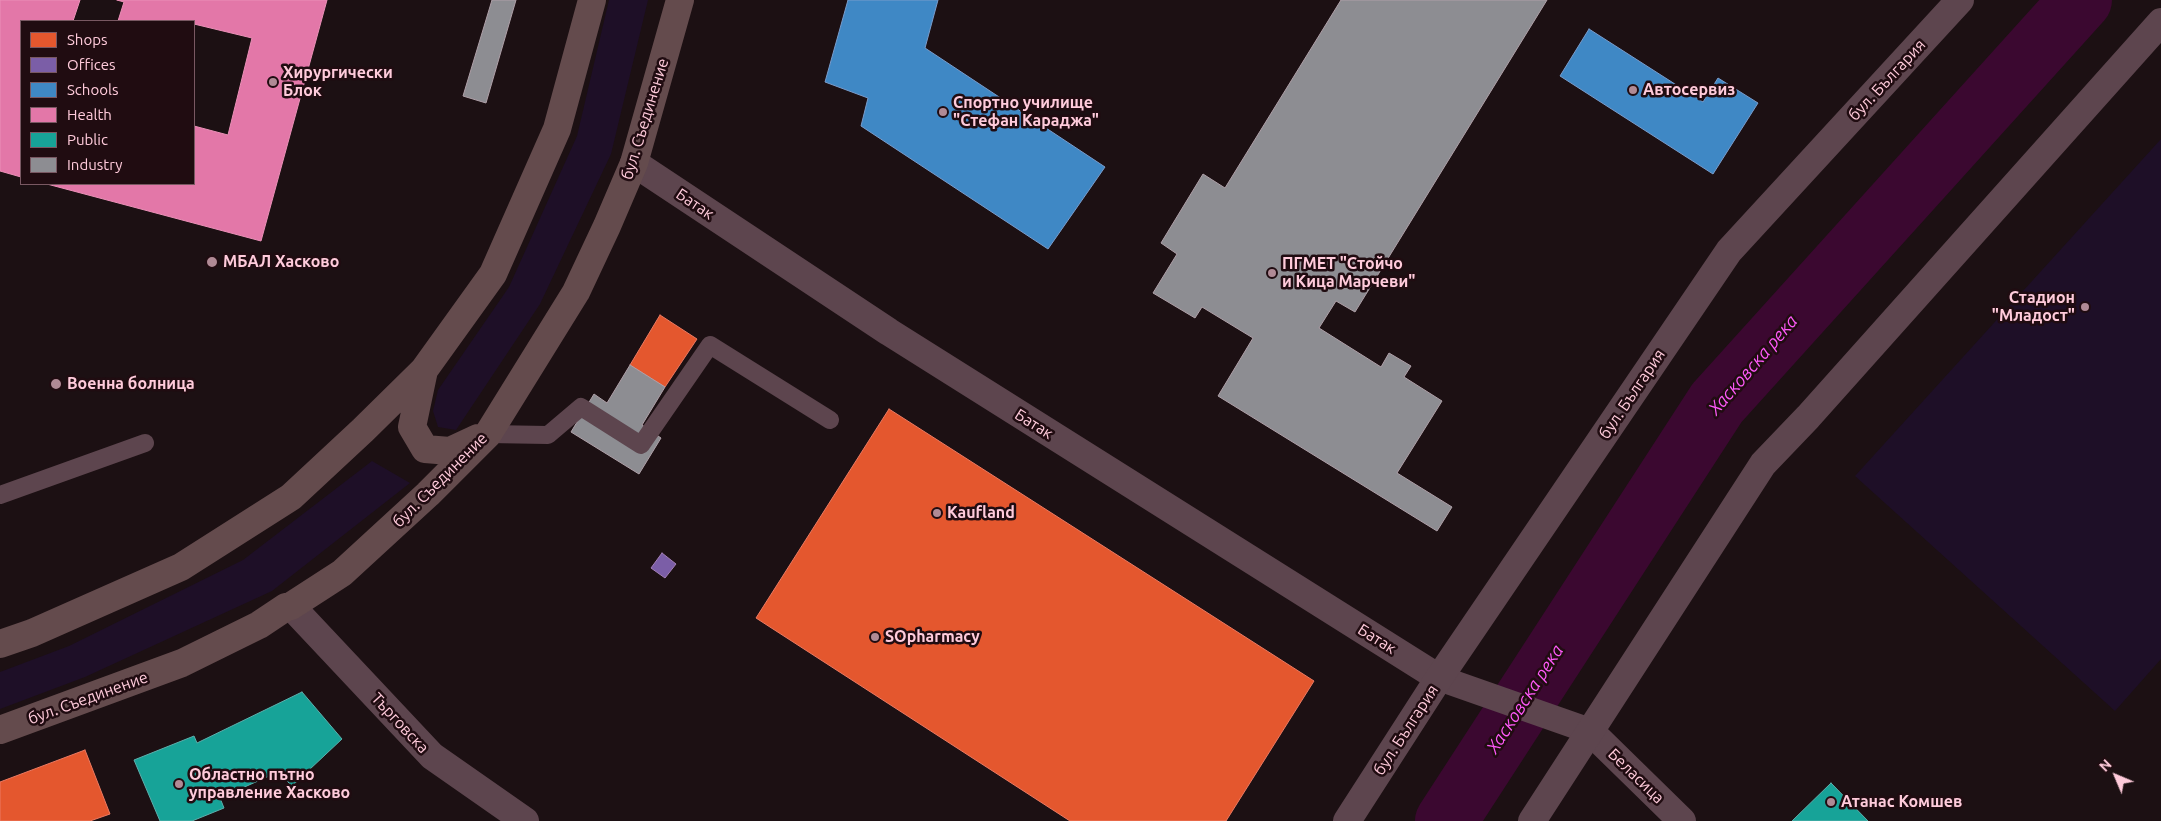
<!DOCTYPE html>
<meta charset="utf-8">
<style>
body{margin:0}
#map{position:relative;width:2161px;height:821px;overflow:hidden;background:#1c1013;font-family:Ubuntu,sans-serif}
canvas{display:block}
.legend{position:absolute;left:20px;top:20px;width:175px;height:165px;box-sizing:border-box;background:#200c11;border:1px solid #795862;margin:0;padding:6px 9px;list-style:none;font-size:15px;color:#ffcbdb}
.legend li{display:flex;align-items:center;gap:10px;height:25px}
.legend b{width:25px;border:1px solid #795862}
.north{position:absolute;left:2091px;top:751px;width:50px;height:50px;-webkit-text-stroke:4px #200c11;paint-order:stroke;rotate:315deg;font-size:14px;font-weight:700;line-height:20px;text-align:center;color:#ffcbdb}
.north::after{content:'';display:block;margin:auto;width:18px;height:22px;background:#ffcbdb;clip-path:polygon(50% 0,100% 100%,50% 72%,0 100%)}
</style>
<div id="map">
<canvas width="2161" height="821"></canvas>
<ul class="legend">
<li><b style="height:14px;background:#e4572e"></b>Shops</li>
<li><b style="height:14px;background:#7b5ea7"></b>Offices</li>
<li><b style="height:14px;background:#3f88c5"></b>Schools</li>
<li><b style="height:14px;background:#e377a8"></b>Health</li>
<li><b style="height:14px;background:#17a398"></b>Public</li>
<li><b style="height:14px;background:#8d8d92"></b>Industry</li>
</ul>
<div class="north">N</div>
</div>
<script>
const ctx = document.querySelector('canvas').getContext('2d');
ctx.lineJoin = 'round';
function fill(path, color) { ctx.fillStyle = color; ctx.fill(path, 'evenodd'); }
const poly = rows => new Path2D(rows.map(r => 'M' + r).join(''));
function trace(path, color, width, dash) { ctx.strokeStyle = color; ctx.lineWidth = width; ctx.lineCap = dash ? 'butt' : 'round'; ctx.setLineDash(dash || []); ctx.stroke(path); }
function label(font, color, halo, rows, align = 'center') {
  ctx.font = font + ' Ubuntu,sans-serif'; ctx.lineWidth = 5; ctx.setLineDash([]); ctx.textBaseline = 'middle'; ctx.strokeStyle = halo; ctx.fillStyle = color; for (const [text, x, y, turn = 0] of rows) {
    ctx.save(); ctx.translate(x, y); ctx.rotate((+turn || 0) * Math.PI / 180); ctx.textAlign = isNaN(turn) ? turn : align; if (halo) ctx.strokeText(text, 0, 0); ctx.fillText(text, 0, 0); ctx.restore();
  }
}
const green = poly([
 [609,0,648,0,611,154,540,304,456,430,438,427,433,411,438,390,509,287,577,136],
 [2161,139,2161,659,2115,711,1855,476],
 [372,461,410,483,272,591,85,677,0,709,0,672,69,646,243,560]
]);
const shops = poly([
 [660,315,697,339,665,387,630,365,660,315],
 [889,409,1314,681,1226,821,1070,821,756,618,889,409],
 [85,750,110,814,90,821,0,821,0,782,85,750]
]);
const offices = poly([
 [662,553,676,564,665,578,651,568,662,553]
]);
const schools = poly([
 [848,0,938,0,925,48,1105,167,1048,249,861,126,868,98,825,82,848,0],
 [1589,29,1703,102,1718,78,1758,103,1713,174,1560,76,1589,29]
]);
const health = poly([
 [0,0,80,0,73,21,21,21,21,177,0,171,0,0],
 [117,0,327,0,261,241,47,184,194,184,194,126,228,135,252,38,194,24,194,21,118,21,124,2,117,0]
]);
const public = poly([
 [302,692,342,739,292,786,278,772,220,798,224,808,192,821,160,821,134,760,194,736,197,743,302,692],
 [1831,783,1868,821,1792,821,1831,783]
]);
const industry = poly([
 [492,0,516,0,486,103,463,96,492,0],
 [1341,0,1547,0,1355,312,1336,301,1319,328,1381,367,1389,353,1411,366,1404,377,1442,401,1397,473,1452,507,1437,531,1218,396,1253,338,1202,307,1195,318,1153,293,1177,254,1161,243,1203,174,1225,188,1341,0],
 [630,365,665,387,642,425,661,438,639,474,571,432,594,394,607,403,630,365]
]);
const river = poly([
 [1446,821,1717,403,2081,0]
]);
const service = poly([
 [488,434,548,435,581,407,641,445,710,345,830,420],
 [0,495,145,443]
]);
const pedestrian = poly([
 [1439,678,1590,731]
]);
const minor = poly([
 [634,163,889,332,1439,678],
 [291,606,432,756,525,821],
 [1590,731,1682,821]
]);
const tertiary = poly([
 [1347,821,1439,678,1729,251,1960,0],
 [1532,821,1763,464,1808,417,2161,22]
]);
const primary = poly([
 [424,370,412,427,425,449,450,451,478,438],
 [0,644,32,633,181,567,291,497,363,430,424,370,493,274,557,129,592,0],
 [0,730,182,663,259,625,286,607,291,606,342,573,428,494,488,434,576,292,607,226,634,163,680,0]
]);
const markers = [
 [273,82,5,"#b08a95"],
 [1633,90,5,"#b08a95"],
 [943,112,5,"#b08a95"],
 [212,262,6,"#b08a95"],
 [1272,273,5,"#b08a95"],
 [2085,307,5,"#b08a95"],
 [56,384,6,"#b08a95"],
 [937,513,5,"#b08a95"],
 [875,637,5,"#b08a95"],
 [179,784,5,"#b08a95"],
 [1831,802,5,"#b08a95"]
];
const poiNames = [
 ["Хирургически",283,73],
 ["Блок",283,91],
 ["Автосервиз",1643,90],
 ["Спортно училище",953,103],
 ["\"Стефан Караджа\"",953,121],
 ["МБАЛ Хасково",223,262],
 ["ПГМЕТ \"Стойчо",1282,264],
 ["и Кица Марчеви\"",1282,282],
 ["Стадион",2075,298,"right"],
 ["\"Младост\"",2075,316,"right"],
 ["Военна болница",67,384],
 ["Kaufland",947,513],
 ["SOpharmacy",885,637],
 ["Областно пътно",189,775],
 ["управление Хасково",189,793],
 ["Атанас Комшев",1841,802]
];
const streetNames = [
 ["бул. България",1887,80,-47],
 ["бул. Съединение",645,119,-73],
 ["Батак",695,204,34],
 ["бул. България",1632,394,-56],
 ["Батак",1034,424,32],
 ["бул. Съединение",440,480,-45],
 ["Батак",1377,639,32],
 ["бул. Съединение",88,698,-20],
 ["Търговска",400,723,47],
 ["бул. България",1406,730,-57],
 ["Беласица",1636,776,44]
];
const waterNames = [
 ["Хасковска река",1753,365,-49],
 ["Хасковска река",1525,699,-57]
];
fill(green, '#1e0f27');
fill(shops, '#e4572e');
trace(shops, '#ec7a62', 1);
fill(offices, '#7b5ea7');
trace(offices, '#a37fb7', 1);
fill(schools, '#3f88c5');
trace(schools, '#799ccc', 1);
fill(health, '#e377a8');
trace(health, '#eb90b7', 1);
fill(public, '#17a398');
trace(public, '#5dafac', 1);
fill(industry, '#8d8d92');
trace(industry, '#afa0a8', 1);
trace(river, '#3b0830', 62);
trace(service, '#5d454e', 18);
trace(pedestrian, '#5d454e', 26);
trace(minor, '#5d454e', 28);
trace(tertiary, '#5d454e', 28);
trace(primary, '#644b4d', 28);
for (const [x, y, r, color] of markers) { const dot = new Path2D(); dot.arc(x, y, r, 0, 2 * Math.PI); ctx.fillStyle = color; ctx.fill(dot); trace(dot, '#200c11', 2); }
label('bold 16px', '#ffcbdb', '#200c11', poiNames, 'left');
label('16px', '#ffcbdb', '#200c11', streetNames);
label('italic 18px', '#ff59f9', '#200c11', waterNames);
</script>
